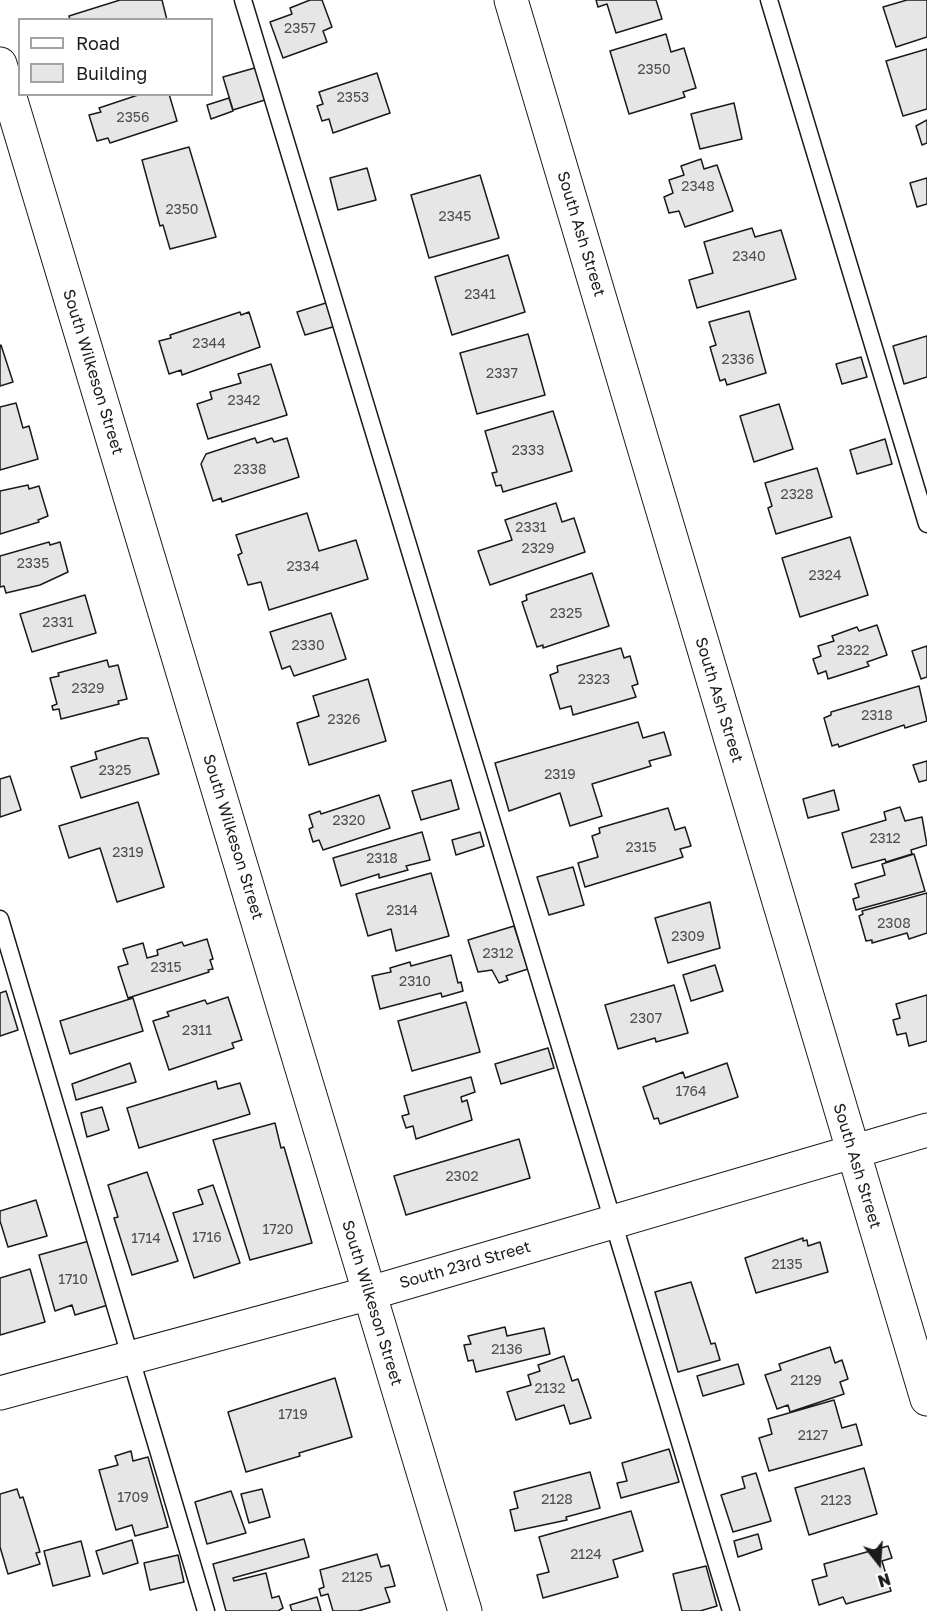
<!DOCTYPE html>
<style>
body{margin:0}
#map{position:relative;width:927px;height:1611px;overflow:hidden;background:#fff;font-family:"Golos Text",sans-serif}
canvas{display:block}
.legend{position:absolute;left:18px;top:18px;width:195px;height:78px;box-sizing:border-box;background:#fff;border:2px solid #a3a3a3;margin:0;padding:8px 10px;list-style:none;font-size:18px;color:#1a1a1a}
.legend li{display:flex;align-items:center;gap:12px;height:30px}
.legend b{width:30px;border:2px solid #a3a3a3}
.north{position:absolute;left:849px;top:1533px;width:60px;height:60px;-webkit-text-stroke:4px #fff;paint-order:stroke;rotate:163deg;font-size:16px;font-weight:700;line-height:24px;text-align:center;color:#1a1a1a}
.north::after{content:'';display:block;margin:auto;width:21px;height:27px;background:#1a1a1a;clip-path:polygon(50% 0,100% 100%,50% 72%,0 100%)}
</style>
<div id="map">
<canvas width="927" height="1611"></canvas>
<ul class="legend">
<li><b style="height:8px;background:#fff"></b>Road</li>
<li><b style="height:16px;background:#e6e6e6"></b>Building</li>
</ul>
<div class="north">N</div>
</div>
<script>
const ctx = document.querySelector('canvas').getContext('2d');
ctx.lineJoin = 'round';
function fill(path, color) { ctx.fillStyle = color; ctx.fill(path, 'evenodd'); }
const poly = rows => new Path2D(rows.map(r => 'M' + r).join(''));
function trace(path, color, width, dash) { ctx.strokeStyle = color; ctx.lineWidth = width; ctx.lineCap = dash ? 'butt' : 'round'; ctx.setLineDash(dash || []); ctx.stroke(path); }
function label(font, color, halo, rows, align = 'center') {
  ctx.font = font + ' "Golos Text",sans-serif'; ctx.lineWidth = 4.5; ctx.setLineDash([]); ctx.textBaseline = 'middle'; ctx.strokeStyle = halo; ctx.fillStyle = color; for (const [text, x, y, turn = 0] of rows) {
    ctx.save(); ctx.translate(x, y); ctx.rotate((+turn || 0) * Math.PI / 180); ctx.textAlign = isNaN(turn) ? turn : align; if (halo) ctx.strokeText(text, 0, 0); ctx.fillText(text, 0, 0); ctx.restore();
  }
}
const building = poly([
 [120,0,162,0,167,20,70,20,69,16,120,0],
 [310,0,322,0,332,27,323,31,327,42,283,58,270,22,292,14,290,8,310,0],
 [596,0,656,0,662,19,616,33,607,4,598,7,596,0],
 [907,0,927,0,927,37,896,47,883,7,907,0],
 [666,34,671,52,684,48,696,88,683,92,685,97,629,114,610,51,666,34],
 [927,49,927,109,903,116,886,61,927,49],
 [258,67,268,99,233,110,223,77,258,67],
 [377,73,390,113,333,133,329,119,322,121,317,106,323,104,319,92,377,73],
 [141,94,169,94,177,121,110,143,108,138,97,141,89,115,101,112,99,108,141,94],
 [229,98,233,111,211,119,207,105,229,98],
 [734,103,742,139,700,149,691,114,734,103],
 [927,120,927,143,922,145,916,126,927,120],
 [189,147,216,237,170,249,163,225,160,226,142,160,189,147],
 [701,159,704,169,717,165,733,211,685,227,679,211,669,213,664,197,673,193,669,180,684,175,681,166,701,159],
 [367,168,376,200,338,210,330,178,367,168],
 [480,175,499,238,429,258,411,195,480,175],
 [927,178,927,204,917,207,910,183,927,178],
 [752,228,755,237,781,230,796,279,697,308,689,280,713,273,704,242,752,228],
 [508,255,525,312,452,335,435,277,508,255],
 [329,302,336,326,305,335,297,312,329,302],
 [749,311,766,373,727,385,725,379,720,381,710,347,716,345,709,322,749,311],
 [240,312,241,315,249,312,260,347,182,375,181,370,169,374,159,341,171,338,170,335,240,312],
 [528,334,545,395,477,414,460,353,528,334],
 [927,336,927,377,904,384,893,346,927,336],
 [1,345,13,382,0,386,0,346,1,345],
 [861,357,867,377,842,384,836,364,861,357],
 [271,364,287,415,208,439,197,404,212,399,210,392,241,383,238,374,271,364],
 [16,403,23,428,29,426,38,459,0,470,0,407,16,403],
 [779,404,793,449,754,462,740,416,779,404],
 [553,411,572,471,503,492,501,485,496,486,492,473,497,472,485,431,553,411],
 [255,438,257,443,272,438,274,442,287,438,299,477,222,502,221,498,213,501,201,464,206,454,255,438],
 [885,439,892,464,857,474,850,450,885,439],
 [817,468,832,517,776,534,768,508,772,506,765,483,817,468],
 [28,485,29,489,39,486,48,516,38,520,39,522,0,534,0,491,28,485],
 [556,503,562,522,574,518,585,552,490,585,478,551,512,540,505,520,556,503],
 [307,513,319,551,356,540,368,579,269,610,261,582,248,585,238,555,242,553,236,535,307,513],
 [850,537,868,595,800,617,782,558,850,537],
 [49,542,50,545,60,542,68,572,40,585,6,593,4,586,0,587,0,556,49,542],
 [592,573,609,626,543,648,543,645,537,647,522,602,527,600,526,595,592,573],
 [85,595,96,633,32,652,20,614,85,595],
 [331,613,346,659,294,676,290,666,282,669,270,632,331,613],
 [877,625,887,655,867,662,869,666,828,679,826,671,818,674,813,659,821,656,818,646,834,641,832,636,857,627,859,631,877,625],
 [927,646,927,677,921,679,912,651,927,646],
 [621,648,624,658,630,656,638,684,632,686,636,697,573,715,571,706,560,709,550,675,558,672,557,666,621,648],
 [107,660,109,667,118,665,127,699,118,701,119,704,61,719,59,709,53,710,52,706,57,704,50,678,59,676,58,673,107,660],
 [368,679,386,741,309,765,297,723,319,716,313,696,368,679],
 [919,686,927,721,905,728,904,725,839,747,838,744,832,746,824,718,831,715,831,712,919,686],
 [638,722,643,738,664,732,671,755,649,761,651,766,592,784,602,816,570,826,560,793,509,811,495,763,638,722],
 [141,738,148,738,159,774,81,798,71,767,97,759,95,752,141,738],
 [927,761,927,780,919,782,913,765,927,761],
 [10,776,21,810,0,817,0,779,10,776],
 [451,780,459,809,421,820,412,791,451,780],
 [834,790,839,810,808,818,803,799,834,790],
 [379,795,390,828,323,850,319,840,313,842,309,829,313,827,309,815,320,811,321,814,379,795],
 [138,802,164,887,117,902,100,848,69,858,59,826,138,802],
 [900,807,905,821,922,817,927,845,911,850,912,854,886,862,885,859,852,868,842,833,886,820,884,812,900,807],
 [668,808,675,830,685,827,691,846,680,849,683,857,585,887,578,863,598,857,592,836,600,833,599,828,668,808],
 [422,832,430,860,406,866,408,870,379,878,379,874,341,886,333,858,422,832],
 [480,832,484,846,456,855,452,840,480,832],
 [914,854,925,891,856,910,853,899,859,897,855,884,885,875,882,864,914,854],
 [573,867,584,905,549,915,537,877,573,867],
 [431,873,449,936,396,951,391,929,368,936,356,894,431,873],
 [927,893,927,933,909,939,907,933,872,943,872,940,866,941,859,916,863,914,862,911,927,893],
 [710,902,720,948,668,963,655,918,710,902],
 [514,926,528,969,506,976,508,980,499,983,492,970,478,972,468,940,514,926],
 [207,939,213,959,210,960,213,969,208,970,209,972,128,998,118,967,128,964,123,949,143,943,147,958,158,955,157,950,182,942,184,946,207,939],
 [451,955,458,983,461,982,463,991,442,997,441,993,380,1009,372,976,391,972,390,968,410,962,411,966,451,955],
 [715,965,723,991,691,1001,683,975,715,965],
 [674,985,688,1033,656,1042,655,1038,618,1049,605,1005,674,985],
 [6,991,18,1030,0,1036,0,993,6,991],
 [927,995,927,1041,909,1046,906,1033,897,1035,893,1020,900,1018,896,1004,927,995],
 [228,997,242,1040,232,1043,234,1048,169,1070,153,1021,169,1016,167,1012,205,1000,207,1004,228,997],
 [133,998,143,1031,70,1054,60,1021,133,998],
 [466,1002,480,1052,412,1071,398,1021,466,1002],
 [548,1048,554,1068,501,1084,495,1064,548,1048],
 [130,1063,136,1082,76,1100,72,1084,130,1063],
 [727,1063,738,1097,660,1124,658,1118,654,1119,643,1087,683,1072,685,1078,727,1063],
 [471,1077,475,1092,461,1097,462,1102,467,1100,472,1120,416,1139,413,1126,406,1128,402,1116,409,1114,404,1096,471,1077],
 [216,1081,218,1089,240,1083,250,1114,139,1148,127,1108,216,1081],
 [102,1107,109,1130,87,1137,81,1113,102,1107],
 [275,1123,281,1148,284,1147,312,1243,250,1260,213,1140,275,1123],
 [519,1139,530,1178,406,1215,394,1176,519,1139],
 [147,1172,178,1261,132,1275,114,1218,118,1217,108,1185,147,1172],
 [213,1185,240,1263,194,1278,173,1213,203,1204,198,1190,213,1185],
 [36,1200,47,1236,8,1247,0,1221,0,1211,36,1200],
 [803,1238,803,1241,807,1240,808,1246,820,1242,828,1272,756,1293,745,1258,803,1238],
 [89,1241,108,1305,75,1315,72,1305,55,1311,39,1255,89,1241],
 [30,1269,45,1322,0,1335,0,1278,30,1269],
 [691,1282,711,1344,715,1343,720,1360,678,1372,655,1292,691,1282],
 [505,1327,507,1336,544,1328,550,1354,476,1372,473,1360,468,1361,464,1345,471,1344,468,1336,505,1327],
 [830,1347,835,1363,842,1360,848,1379,840,1382,844,1394,790,1412,788,1405,777,1409,765,1375,781,1370,779,1364,830,1347],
 [564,1356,572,1381,578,1379,591,1418,570,1424,564,1405,516,1420,507,1392,531,1385,528,1375,540,1371,538,1365,564,1356],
 [738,1364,744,1384,703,1396,697,1376,738,1364],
 [335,1378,352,1437,299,1453,300,1456,246,1472,228,1412,335,1378],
 [834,1400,842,1428,856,1424,862,1445,769,1471,759,1438,772,1434,768,1419,834,1400],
 [669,1449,679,1482,621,1498,617,1483,627,1481,622,1463,669,1449],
 [131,1451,133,1461,148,1457,168,1527,135,1536,132,1525,116,1530,99,1470,118,1465,115,1456,131,1451],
 [864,1468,877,1514,809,1535,795,1488,864,1468],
 [590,1472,600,1508,566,1517,567,1520,515,1531,510,1510,518,1508,514,1492,590,1472],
 [756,1473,771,1521,733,1532,721,1495,745,1488,742,1477,756,1473],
 [17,1489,20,1498,23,1497,40,1552,36,1553,40,1564,8,1574,0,1547,0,1494,17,1489],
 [262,1489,270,1517,249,1523,241,1494,262,1489],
 [231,1491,246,1533,207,1544,195,1502,231,1491],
 [631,1511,643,1551,613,1560,618,1577,543,1598,537,1575,549,1572,539,1537,631,1511],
 [758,1534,762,1549,738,1557,734,1541,758,1534],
 [304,1539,309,1557,233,1578,234,1581,266,1573,272,1598,279,1596,283,1608,278,1611,226,1611,213,1564,304,1539],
 [132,1540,138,1563,103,1574,96,1551,132,1540],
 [81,1541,90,1576,53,1586,44,1551,81,1541],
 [888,1546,892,1558,882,1561,891,1591,846,1604,843,1597,819,1605,812,1580,827,1576,824,1564,888,1546],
 [377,1554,381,1567,389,1565,395,1586,385,1588,390,1602,358,1611,333,1611,328,1594,321,1596,319,1589,324,1587,320,1570,377,1554],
 [178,1555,184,1582,150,1590,144,1563,178,1555],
 [706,1566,717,1606,700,1611,682,1611,673,1574,706,1566],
 [317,1597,321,1611,292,1611,290,1605,317,1597]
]);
const service = poly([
 [243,0,731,1611],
 [769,0,927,524],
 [0,919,206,1611]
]);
const minor = poly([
 [511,0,927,1399],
 [0,1393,370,1293,927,1130]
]);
const tertiary = poly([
 [0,64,465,1611]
]);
const numberNames = [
 ["2357",300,29],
 ["2350",654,70],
 ["2353",353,98],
 ["2356",133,118],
 ["2348",698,187],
 ["2350",182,210],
 ["2345",455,217],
 ["2340",749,257],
 ["2341",480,295],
 ["2344",209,344],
 ["2336",738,360],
 ["2337",502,374],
 ["2342",244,401],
 ["2333",528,451],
 ["2338",250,470],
 ["2328",797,495],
 ["2331",531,528],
 ["2329",538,549],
 ["2335",33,564],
 ["2334",303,567],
 ["2324",825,576],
 ["2325",566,614],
 ["2331",58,623],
 ["2330",308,646],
 ["2322",853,651],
 ["2323",594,680],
 ["2329",88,689],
 ["2318",877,716],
 ["2326",344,720],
 ["2325",115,771],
 ["2319",560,775],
 ["2320",349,821],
 ["2312",885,839],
 ["2315",641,848],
 ["2319",128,853],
 ["2318",382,859],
 ["2314",402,911],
 ["2308",894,924],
 ["2309",688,937],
 ["2312",498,954],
 ["2315",166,968],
 ["2310",415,982],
 ["2307",646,1019],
 ["2311",197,1031],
 ["1764",691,1092],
 ["2302",462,1177],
 ["1720",278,1230],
 ["1716",207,1238],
 ["1714",146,1239],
 ["2135",787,1265],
 ["1710",73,1280],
 ["2136",507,1350],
 ["2129",806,1381],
 ["2132",550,1389],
 ["1719",293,1415],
 ["2127",813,1436],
 ["1709",133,1498],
 ["2128",557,1500],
 ["2123",836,1501],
 ["2124",586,1555],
 ["2125",357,1578]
];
const streetNames = [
 ["South Ash Street",581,234,73],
 ["South Wilkeson Street",93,372,73],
 ["South Ash Street",719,700,73],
 ["South Wilkeson Street",233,837,73],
 ["South Ash Street",857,1166,73],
 ["South 23rd Street",465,1265,-16],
 ["South Wilkeson Street",372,1303,73]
];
fill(building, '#e6e6e6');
trace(building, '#1a1a1a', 1.5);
trace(service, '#1a1a1a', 19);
trace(minor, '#1a1a1a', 35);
trace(tertiary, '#1a1a1a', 35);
trace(service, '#fff', 16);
trace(minor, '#fff', 33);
trace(tertiary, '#fff', 33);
label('14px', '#4d4d4d', null, numberNames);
label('16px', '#1a1a1a', '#fff', streetNames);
</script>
